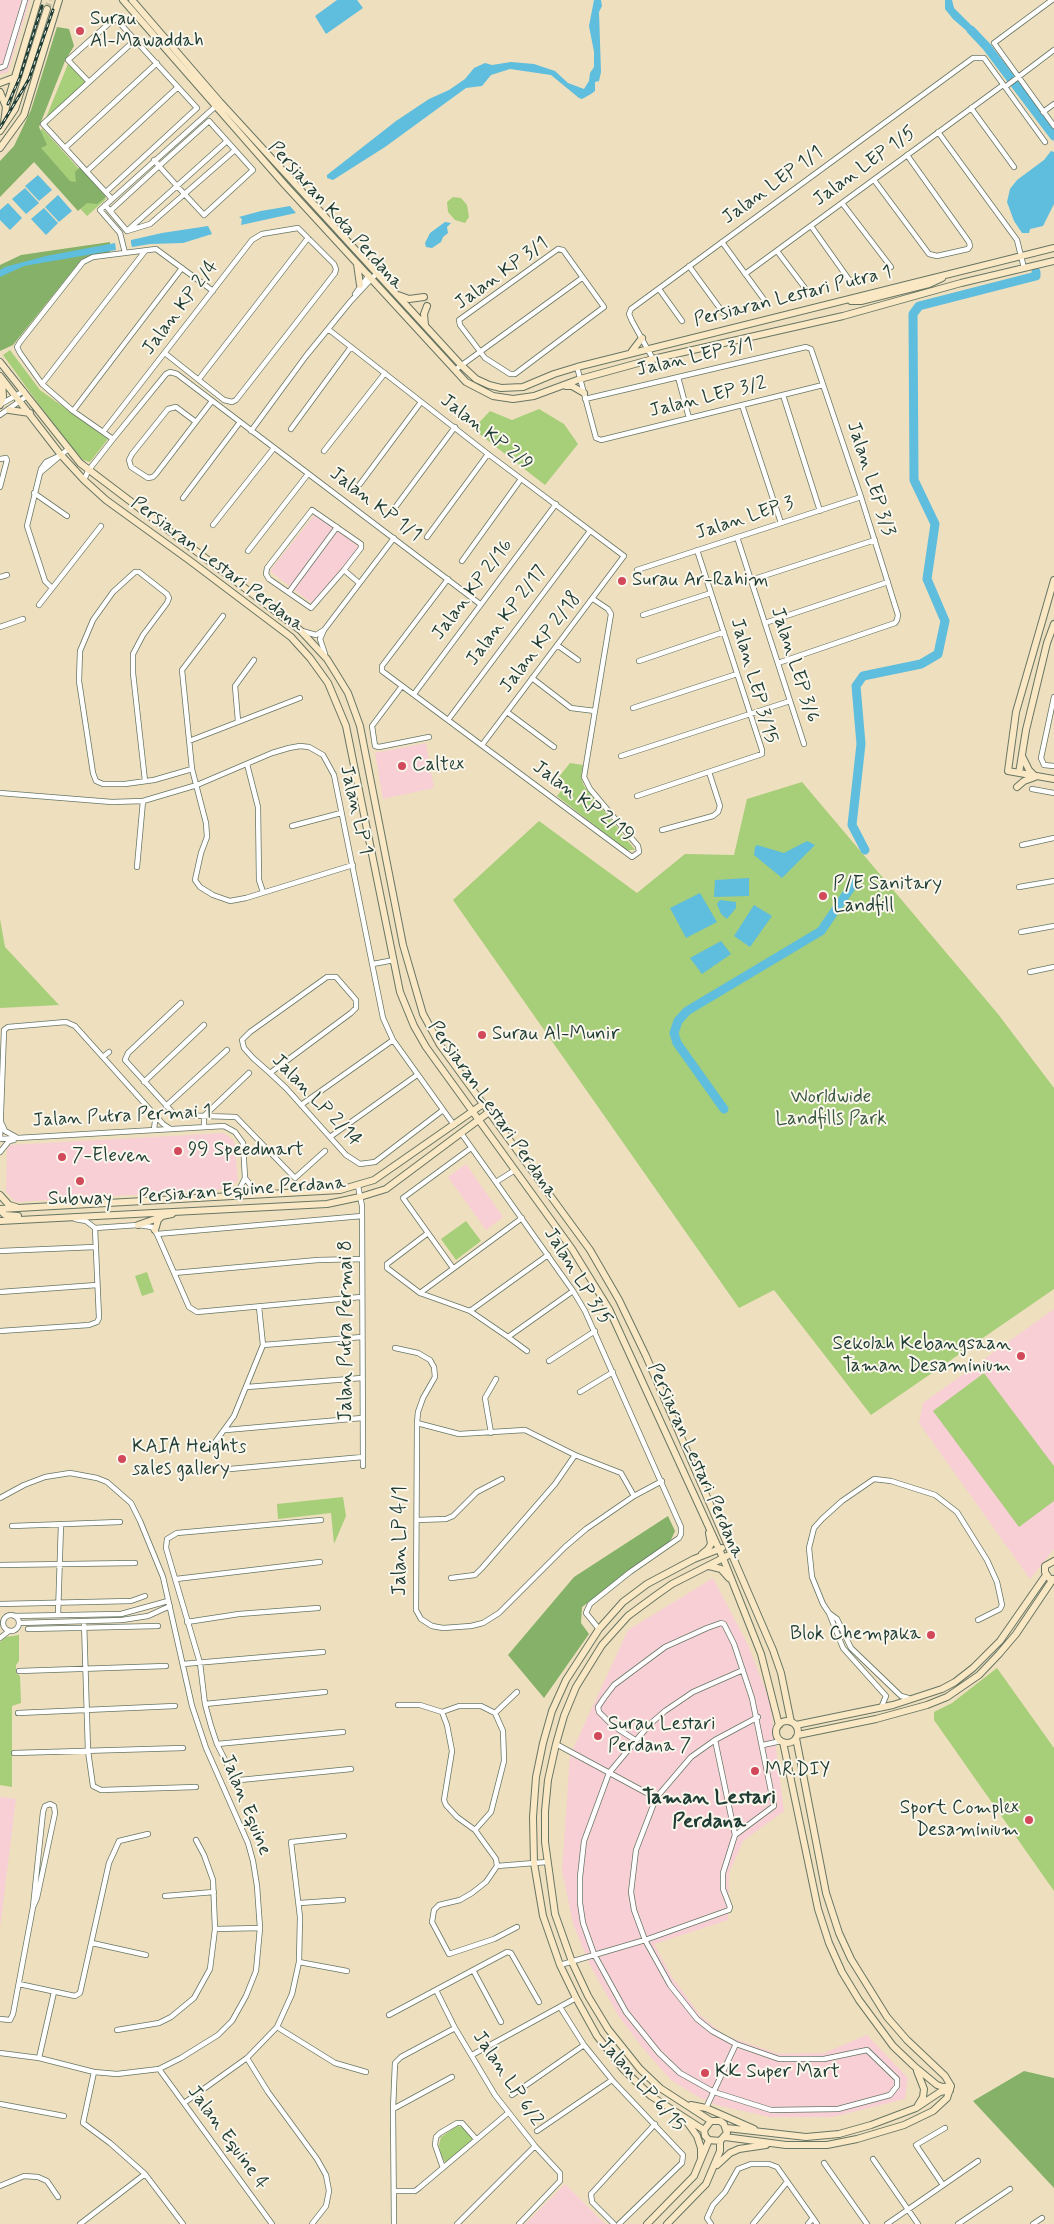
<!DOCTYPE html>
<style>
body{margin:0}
canvas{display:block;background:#eedfbe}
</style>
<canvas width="1054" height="2224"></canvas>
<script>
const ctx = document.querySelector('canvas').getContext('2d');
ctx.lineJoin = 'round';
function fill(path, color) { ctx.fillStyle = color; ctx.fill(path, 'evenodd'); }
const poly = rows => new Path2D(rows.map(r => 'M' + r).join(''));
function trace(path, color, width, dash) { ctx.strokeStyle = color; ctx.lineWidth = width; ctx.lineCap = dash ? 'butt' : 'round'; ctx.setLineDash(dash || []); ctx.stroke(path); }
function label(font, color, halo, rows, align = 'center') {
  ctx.font = font + ' Mynerve,sans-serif'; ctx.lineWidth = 4; ctx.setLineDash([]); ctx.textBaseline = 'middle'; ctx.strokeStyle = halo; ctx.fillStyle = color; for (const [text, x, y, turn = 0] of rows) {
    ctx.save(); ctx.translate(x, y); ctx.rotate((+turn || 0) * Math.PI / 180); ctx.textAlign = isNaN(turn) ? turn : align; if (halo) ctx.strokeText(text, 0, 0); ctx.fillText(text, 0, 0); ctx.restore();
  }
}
const built = poly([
 [0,0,30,0,8,72,0,74],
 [315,514,359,547,313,604,270,571],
 [426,743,434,788,383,799,375,753],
 [224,1133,234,1141,238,1180,230,1189,16,1202,6,1192,7,1149,10,1145],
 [466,1164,503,1217,486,1230,448,1177],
 [1054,1309,1054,1549,1030,1579,919,1423,923,1403],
 [713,1578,747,1643,770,1701,784,1811,743,1841,729,1873,728,1920,654,1944,672,1977,700,2015,724,2035,779,2054,824,2053,867,2035,908,2078,905,2099,832,2117,770,2117,716,2105,700,2098,671,2080,641,2046,618,2015,590,1965,573,1924,562,1870,570,1755,628,1630],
 [0,1797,16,1799,0,1928],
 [565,2184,605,2224,525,2224]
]);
const green = poly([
 [68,64,85,82,45,120],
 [42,128,106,199,87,216,55,181,30,149],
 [453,197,461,198,467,205,469,217,465,223,455,220,448,212,447,202],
 [10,350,40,390,108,439,90,462,83,460,69,446,3,355],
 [539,409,564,424,578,444,545,485,473,429,490,411,512,420],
 [570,763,583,765,581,777,584,786,635,850,626,850,557,796,566,785,558,778],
 [802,782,998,1014,1054,1088,1054,1289,871,1415,774,1290,739,1308,453,900,539,821,637,893,685,854,734,855,747,799],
 [0,919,5,947,59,1005,0,1008],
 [466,1221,481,1241,456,1260,441,1239],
 [147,1272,154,1292,142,1296,135,1276],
 [984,1373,1054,1466,1054,1501,1019,1527,933,1411],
 [343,1497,346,1516,334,1544,331,1513,278,1519,277,1504],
 [19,1635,19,1661,16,1665,16,1673,20,1676,21,1703,12,1706,12,1787,0,1785,0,1642,6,1637],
 [997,1668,1054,1748,1054,1891,934,1720,934,1712,952,1703],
 [457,2126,463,2127,473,2139,446,2164,441,2155,439,2145,441,2137]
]);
const forest = poly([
 [57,27,69,29,74,46,65,61,39,127,47,145,41,148,70,181,76,182,75,172,80,167,106,197,97,204,87,203,78,211,34,162,0,197,0,161,14,146,31,110],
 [110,242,110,253,82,259,13,345,0,351,0,265,21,255],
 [668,1516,675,1531,670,1542,582,1607,581,1623,589,1634,544,1698,508,1655,574,1577],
 [1024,2071,1054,2078,1054,2188,973,2101]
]);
const water = poly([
 [337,0,357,0,363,8,326,34,315,16],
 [594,0,601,0,602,6,599,12,601,72,599,81,595,82,595,91,591,94,582,99,579,98,551,75,510,69,491,75,482,86,466,88,385,147,333,180,327,178,327,175,396,121,429,99,449,90,465,79,474,68,485,63,492,65,511,62,534,64,555,71,568,83,584,89,589,81,590,73,594,67,594,52,589,26],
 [945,0,952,0,954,8,981,35,976,39,953,19,945,9],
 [1051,151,1054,152,1054,204,1043,226,1030,229,1029,233,1022,233,1014,221,1007,202,1010,189,1017,180,1044,160],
 [38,175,52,190,39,201,25,186],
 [25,188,39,203,26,214,12,199],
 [58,195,72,211,59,222,45,207],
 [8,203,22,218,10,230,0,220,0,210],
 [290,206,296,213,241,225,242,219,239,217,261,211],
 [44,208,58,223,46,235,31,219],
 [445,222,451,223,447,227,448,233,443,237,441,242,432,248,426,247,425,243,430,233],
 [208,226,212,234,183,243,150,244,132,247,131,243,131,240,162,233],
 [115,243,116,250,24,266,0,277,0,270,5,267,46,256],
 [807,841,815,845,782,878,754,855,755,847,757,845,784,853],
 [749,878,749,896,714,897,715,880],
 [700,893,717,922,686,938,670,908],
 [720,900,736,902,736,908,727,919,721,914,717,904],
 [754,905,772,916,750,947,734,936],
 [721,941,731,954,702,974,690,958]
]);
const river = poly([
 [971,30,987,47,1054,136],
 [865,850,852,825,861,744,856,686,863,676,921,664,938,654,945,621,927,579,935,524,914,480,913,314,919,306,1036,276,1036,272],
 [724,1109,677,1043,674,1033,678,1021,687,1011,821,931,856,880]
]);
const secondaryTunnel = poly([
 [47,9,50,0]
]);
const street = poly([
 [1052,0,994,43,1054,126],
 [0,68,5,66,25,0],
 [89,82,68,60,115,18,197,108,106,192],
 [1005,87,1054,50],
 [971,108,1014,167],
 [1043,112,1054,104],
 [938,132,1017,240,1024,268],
 [65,148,157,63],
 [87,171,178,87],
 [874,180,929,254,937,256,968,249,970,246,969,242,907,155],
 [112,199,43,124,135,40],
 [842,203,891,267],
 [105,205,127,231],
 [110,211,159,166,209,121,253,170,204,215,177,186,159,166,154,160],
 [811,226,850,281],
 [128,230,227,141],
 [127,231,150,224,235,150],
 [722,242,765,301],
 [558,249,563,250,604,307,515,374,510,374,485,358,460,325,459,320,558,249],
 [777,251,808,292],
 [125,253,120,233,100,210,216,106],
 [689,266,724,314],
 [745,274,1003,85],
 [659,289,682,321],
 [355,294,369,275],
 [328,329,488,454,624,556,482,745],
 [653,359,632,321,629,314,631,309,973,58,984,58,1045,142],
 [577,367,596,438,601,440,823,385],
 [455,370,582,278],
 [678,377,689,418],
 [199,379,308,238],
 [42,384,145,251],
 [783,395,820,511],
 [585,399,806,347,811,349,861,497,898,615,897,620,895,623,778,663],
 [1,404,24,391],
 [742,405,781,523],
 [73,411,182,268],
 [0,415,27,396],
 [196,422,176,407,168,409,132,454,129,460,131,467,148,478,153,477,156,474,212,401],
 [291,429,351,347],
 [251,431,306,356,350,302,377,273],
 [103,432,252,240,262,234,298,228,334,264,336,269,335,273,236,400,232,402,224,400,166,354],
 [113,439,73,411,42,384,20,353,17,347,20,342,83,262,93,257,156,249,213,291],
 [324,451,385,373],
 [0,459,6,458,7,460,0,487],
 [41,472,67,450],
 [84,480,88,471,113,439,166,374,170,372,177,374,480,604],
 [360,484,421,402],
 [34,493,67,516],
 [183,498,240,422],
 [394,509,455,427],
 [213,525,274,448],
 [427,537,488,454],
 [737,537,804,744],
 [248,551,308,474],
 [462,561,521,479],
 [344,570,311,608,269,579,266,574,267,568,312,510,361,544,361,548,344,570,359,583],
 [637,570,861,497],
 [0,577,7,575],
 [448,579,382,666,382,671,632,857,639,852,638,846,590,789,584,777,611,614,608,609,593,599],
 [751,580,875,540],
 [52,588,45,581,27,526,41,469,46,462,61,455],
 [289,592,337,527],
 [39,605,101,526],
 [643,615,711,593],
 [223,616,182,670,192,769,206,823,207,837,201,853,195,880,200,887,213,895,230,901,246,898,353,865],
 [765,623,888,582],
 [0,627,23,619],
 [302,631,316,635,324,630],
 [557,645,578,660],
 [325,654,320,639,324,630,394,538],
 [639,661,724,632],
 [532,678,571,708,595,711],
 [402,686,372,726,375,746,379,747,429,737],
 [414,694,556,504],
 [1054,697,1041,758,1044,765,1054,766],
 [633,708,737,674],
 [507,712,554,747],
 [448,720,590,531],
 [238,721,235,686,254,660],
 [189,741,300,698],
 [621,756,790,701],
 [247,764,258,807,259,880,263,892],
 [145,781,133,673,133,654,143,635,167,603,169,598,167,594,139,572,135,572,113,592,93,620,80,651,79,681,93,773,96,781,103,784,125,784,154,780,192,769],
 [1032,789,1054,793],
 [0,793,112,802,143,801,197,785,272,753,289,748,300,746,309,747,323,755,334,775,383,1018,393,1040,454,1125],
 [637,796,762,754,762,750,697,550],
 [292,826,341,813],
 [662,830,713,816,718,812,720,806,709,772],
 [1022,845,1054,838],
 [137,867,143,801],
 [1019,887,1054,881],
 [1021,932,1054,926],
 [373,964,394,960],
 [1030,972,1054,967],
 [181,1003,128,1053,125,1060,175,1115,236,1117,295,1178,325,1151],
 [103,1057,109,1052],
 [270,1073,351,1013,356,1008,356,1000,336,977,327,977,250,1032,242,1040,244,1048,253,1058,270,1073,286,1088,346,1155,360,1164,375,1162,443,1110],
 [144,1082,204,1025],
 [301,1105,393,1040],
 [166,1106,227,1050],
 [1,1122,5,1131,16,1137],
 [204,1127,204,1116,249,1073],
 [154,1129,156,1114],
 [461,1133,573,1291,585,1311,681,1527,681,1534,679,1538,630,1572,590,1604,586,1613,599,1629],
 [330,1137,417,1075],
 [0,1139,224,1126,235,1132,243,1143,245,1178,240,1188,225,1194],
 [0,1139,4,1030,8,1027,66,1022,75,1026,163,1124,169,1128],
 [0,1152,9,1141,14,1140],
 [245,1178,252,1187,262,1194],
 [496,1182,515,1170],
 [358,1186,362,1206,363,1466],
 [75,1219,86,1221,95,1228,138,1225,152,1227,157,1234,189,1307,197,1312,361,1297],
 [428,1233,387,1264,387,1268,420,1293,470,1311,508,1337,573,1291],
 [157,1234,362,1216],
 [0,1251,95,1247],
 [453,1268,403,1198,471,1148],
 [174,1273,318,1260,361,1259],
 [0,1292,97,1285],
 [420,1293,522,1218],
 [470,1311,548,1255],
 [0,1331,89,1325,97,1322,99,1318,95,1228],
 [508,1337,527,1351],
 [263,1345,362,1337],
 [395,1348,418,1353,430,1360,434,1367,435,1377,423,1398,418,1412,417,1423,416,1610,421,1619,432,1626,443,1628,471,1626,483,1623,499,1613,565,1547,586,1529,634,1496,662,1481],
 [549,1361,595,1331],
 [247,1387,362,1378],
 [580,1392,613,1372],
 [417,1423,459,1434,525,1430,575,1455,621,1473,634,1496],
 [226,1430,362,1418],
 [491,1433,485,1398,496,1379],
 [213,1445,234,1416,263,1345,259,1307],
 [230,1469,363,1457],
 [0,1498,24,1485,45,1477,70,1473,97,1478,107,1482,131,1503,140,1521,163,1577,192,1706,206,1748,248,1843,253,1861,257,1886,260,1928,256,1971,246,1996,232,2021,218,2035,181,2058,159,2069,117,2074,94,2072,39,2058,0,2053],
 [321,1520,177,1533,167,1539,166,1548,200,1663,205,1704,211,1726,217,1744,233,1776,240,1780,351,1769],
 [417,1520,446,1519,453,1516,477,1492,502,1479],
 [12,1526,120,1522],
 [0,1565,135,1563],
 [451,1578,475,1575,482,1568,555,1484,575,1455],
 [176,1579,320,1562],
 [0,1604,131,1601,145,1596],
 [829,1613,843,1648,886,1696,881,1708],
 [58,1615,61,1524],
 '3 1623a8 8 0 1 1 16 0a8 8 0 1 1-16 0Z',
 [14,1616,121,1614,168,1601],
 [84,1621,88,1751,93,1786,101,1790,196,1787],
 [187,1622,239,1614,318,1608],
 [19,1623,122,1620,148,1616,170,1606],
 [28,1629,158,1626],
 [0,1638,9,1631],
 [183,1664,323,1652],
 [743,1670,693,1692,665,1711,649,1725,609,1773,584,1841,580,1877,580,1903,583,1923,594,1954,626,2012,659,2053,680,2073,714,2092,771,2110,838,2109,890,2095,897,2086,897,2079,867,2050,824,2059,779,2059,736,2044,712,2031,697,2019,670,1985,645,1940,634,1910,631,1892,636,1850,656,1798,691,1757,715,1740,758,1717],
 [19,1671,166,1666],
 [908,1698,901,1696,851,1648,837,1619,829,1613,823,1604,812,1577,809,1548,814,1528,822,1519,842,1501,874,1479,891,1481,935,1495,957,1512,987,1560,997,1582,1002,1605,1000,1609,978,1620],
 [205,1704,325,1692],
 [398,1705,420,1705,442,1712,459,1706,481,1706,495,1713],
 [442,1712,447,1725,452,1751,444,1800,446,1805,457,1817,475,1830,496,1859,497,1866,486,1882,472,1893,460,1900,439,1905,434,1910,432,1922,449,1954,494,1939,517,1927],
 [18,1713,175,1706],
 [715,1740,735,1835],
 [217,1744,343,1732],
 [556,1744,656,1798],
 [763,1745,781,1741],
 [14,1753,183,1748],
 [475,1830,491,1812,504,1761,503,1731,495,1713,517,1692],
 [497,1866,547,1862],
 [165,1896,214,1892],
 [300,1903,343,1900],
 [215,1929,260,1928],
 [92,1943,146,1955],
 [299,1962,347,1971],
 [560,1965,645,1940,729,1910,730,1907,723,1889,723,1873,735,1835,774,1806,752,1698,734,1644,724,1624,721,1623,707,1628,665,1647,614,1685,604,1698,598,1707,599,1712,612,1725,635,1740],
 [473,1970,501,2022],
 [19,1984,75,1996,80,1993,109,1863,115,1850,119,1841,148,1834],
 [436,1990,455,2028,495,2095,535,2146,560,2173,560,2181,519,2224],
 [560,2007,584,2045,613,2081,683,2155,682,2163,619,2224],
 [389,2015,507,1952,511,1953,539,2002],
 [0,2019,10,2020,13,2014,33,1907,43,1812,45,1806,50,1804,54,1806,55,1813,37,1898,33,1907],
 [277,2027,335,2063,366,2072],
 [117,2030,159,2023,171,2017,194,1998,210,1969,215,1929,213,1880,204,1855,196,1840],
 [472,2055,576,1998],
 [39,2058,54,1992],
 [247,2058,268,2092,317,2159,326,2175,329,2191,326,2206,312,2224],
 [159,2069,272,2224],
 [94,2072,83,2123,110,2143,145,2174,183,2224],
 [512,2095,584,2045],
 [184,2103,247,2058,277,2027,292,1994,299,1962,300,1917,291,1842,344,1836],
 [0,2104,64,2116],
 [706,2108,736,2044],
 [393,2109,452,2077],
 [537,2131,612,2080],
 [873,2159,918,2224],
 [824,2163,867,2224],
 [443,2168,435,2145,436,2137,440,2133,457,2123,462,2123,476,2139],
 [943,2185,916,2145,945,2128],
 [0,2186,24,2176,38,2177,47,2181,58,2197],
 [394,2191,415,2191,419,2188,508,2113],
 [80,2224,145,2174],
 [394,2224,393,2109,395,2063,401,2057,455,2028],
 [457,2224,535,2146],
 [614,2224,592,2202,591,2194,655,2124],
 [711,2224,707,2218,713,2205,725,2192,738,2169,751,2164,769,2164,777,2167,813,2218],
 [753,2224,787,2182],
 [808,2224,813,2218,817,2224],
 [887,2224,978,2161],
 [958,2224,1010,2189],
 [1033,2224,1042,2218]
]);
const secondary = poly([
 [123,0,285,185,455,370,466,382,493,396,513,399,534,396,580,379,653,359,843,316,961,283,1054,261],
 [132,0,220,102,461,365,476,379,489,385,501,388,523,387,554,374,577,367,1054,248],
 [0,83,16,77],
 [0,92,6,107,4,123],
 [6,107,38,0],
 [0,131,15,109,47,9],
 [0,148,24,115,59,0],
 [357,264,360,285],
 [398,295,409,299,424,297],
 [851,301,861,301,929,284,942,278],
 [425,325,424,314,427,306],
 [632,351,642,338],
 [0,362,80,463,300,630,327,659,337,675,348,693,360,726,403,945,423,1014,440,1045,590,1250,619,1300,646,1356,773,1650,781,1673,791,1722],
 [0,376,61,455,84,480,106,500,189,560,291,637,310,658,328,683,346,726,400,992,414,1026,426,1047,572,1249,609,1309,723,1558,761,1654,779,1725],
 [566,386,572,386,584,393],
 [0,405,3,397,2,379],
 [9,410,30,413],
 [1054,580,1016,712,1008,771,1054,779],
 [1022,756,1029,770,1035,776],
 [1019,773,1026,730,1047,643,1054,624],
 [1017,787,1024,781,1035,777],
 [0,1195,9,1205,16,1207],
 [0,1209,340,1190,374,1180,483,1104],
 [0,1210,5,1215,18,1216],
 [0,1221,327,1204,360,1197,386,1189,489,1112],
 [138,1225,161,1217],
 [155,1230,158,1220,162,1216,172,1214],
 [702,1554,708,1549,711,1544,709,1533],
 [709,1566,721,1569,729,1578],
 [1049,1578,1045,1572,1045,1566,1054,1561],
 '776 1732a11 11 0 1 1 22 0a11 11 0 1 1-22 0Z',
 [796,1725,893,1705,942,1689,955,1682,973,1668,1000,1641,1046,1575],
 [798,1735,876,1719,927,1705,947,1697,979,1675,999,1654,1016,1634,1053,1579],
 [783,1742,818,1909,829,1943,842,1972,859,2000,893,2046,914,2066,937,2085,943,2087,951,2086],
 [917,2071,924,2089,923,2097,918,2105],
 [691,2105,706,2108,754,2129],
 [711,2121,704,2130,705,2136,709,2140,720,2141,727,2133,724,2124,720,2121,711,2121,660,2088,640,2069,608,2029,588,1996,572,1962,555,1914,545,1842,545,1811,548,1780,556,1744,564,1716,576,1687,602,1645,628,1616,655,1596,672,1584,727,1556],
 [687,2122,697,2136,701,2148,701,2158],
 [727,2128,806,2137,839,2134,871,2125,916,2108,940,2092,950,2090],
 [704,2130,651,2096,623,2069,597,2036,576,1998,560,1965,543,1916,534,1863,533,1817,536,1777,543,1743,552,1711,566,1680,599,1629,623,1602,647,1584,694,1559,722,1548],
 [725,2137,786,2145,827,2145,857,2139,904,2125,933,2111,947,2098,951,2086,945,2076,907,2040,887,2017,851,1959,839,1933,826,1893,796,1738],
 [717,2165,730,2153,739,2149,766,2145],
 [647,2224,694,2176,709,2140],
 [667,2224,706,2184,720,2151,720,2141]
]);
const rail = poly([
 [8,104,20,77,42,6],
 [0,128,29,79,53,10]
]);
const markers = [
 [80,31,5,"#d1495b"],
 [622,581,5,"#d1495b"],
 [402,766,5,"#d1495b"],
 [823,896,5,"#d1495b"],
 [482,1035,5,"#d1495b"],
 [178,1151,5,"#d1495b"],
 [62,1157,5,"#d1495b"],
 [80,1181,5,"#d1495b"],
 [1021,1356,5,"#d1495b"],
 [122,1459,5,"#d1495b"],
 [931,1635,5,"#d1495b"],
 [598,1736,5,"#d1495b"],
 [755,1771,5,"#d1495b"],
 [1029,1820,5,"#d1495b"],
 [705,2073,5,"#d1495b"]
];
const poiNames = [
 ["Surau",90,20],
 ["Al-Mawaddah",90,42],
 ["Surau Ar-Rahim",632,581],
 ["Caltex",412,766],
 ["P/E Sanitary",833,885],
 ["Landfill",833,907],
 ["Surau Al-Munir",492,1035],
 ["99 Speedmart",188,1151],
 ["7-Eleven",72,1157],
 ["Subway",80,1200,"center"],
 ["Sekolah Kebangsaan",1011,1345,"right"],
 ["Taman Desaminium",1011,1367,"right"],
 ["KAIA Heights",132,1448],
 ["sales gallery",132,1470],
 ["Blok Chempaka",921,1635,"right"],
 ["Surau Lestari",608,1725],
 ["Perdana 7",608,1747],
 ["MR.DIY",765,1771],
 ["Sport Complex",1019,1809,"right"],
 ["Desaminium",1019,1831,"right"],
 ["KK Super Mart",715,2073]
];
const streetNames = [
 ["Jalan LEP 1/5",865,167,-36],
 ["Jalan LEP 1/1",773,186,-36],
 ["Persiaran Kota Perdana",335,216,48],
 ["Jalan KP 3/1",502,274,-36],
 ["Persiaran Lestari Putra 1",793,297,-14],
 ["Jalan KP 2/4",181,308,-53],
 ["Jalan LEP 3/1",695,358,-13],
 ["Jalan LEP 3/2",708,398,-14],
 ["Jalan KP 2/9",486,433,38],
 ["Jalan LEP 3/3",870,479,72],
 ["Jalan KP 1/1",375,505,37],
 ["Jalan LEP 3",745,519,-18],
 ["Persiaran Lestari Perdana",217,565,37],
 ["Jalan KP 2/16",473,590,-53],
 ["Jalan KP 2/17",507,616,-53],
 ["Jalan KP 2/18",541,643,-53],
 ["Jalan LEP 3/6",794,665,72],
 ["Jalan LEP 3/15",753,681,74],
 ["Jalan KP 2/19",583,802,37],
 ["Jalan LP 1",355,810,77],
 ["Jalan LP 2/14",316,1101,46],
 ["Persiaran Lestari Perdana",492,1110,55],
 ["Jalan Putra Permai 1",122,1117,-3],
 ["Persiaran Equine Perdana",242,1191,-4],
 ["Jalan LP 3/5",577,1277,58],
 ["Jalan Putra Permai 8",347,1331,-90],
 ["Persiaran Lestari Perdana",695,1461,66],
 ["Jalan LP 4/1",401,1541,-90],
 ["Jalan Equine",245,1805,68],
 ["Jalan LP 6/2",507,2079,56],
 ["Jalan LP 6/15",641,2085,48],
 ["Jalan Equine 4",227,2138,54]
];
const parkNames = [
 ["Worldwide",831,1098],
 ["Landfills Park",831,1120]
];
const quarterNames = [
 ["Taman Lestari",709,1799],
 ["Perdana",709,1823]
];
fill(built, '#f7cfd5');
fill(green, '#a7ce79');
fill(forest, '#85b169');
fill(water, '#5fbddd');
trace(river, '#5fbddd', 9);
trace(secondaryTunnel, '#c5bfa2', 6, [6, 3]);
trace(street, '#677664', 6);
trace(secondary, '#677664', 8);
trace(street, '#fff', 4.5);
trace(secondary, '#fae7c3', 6);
trace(rail, '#1f3d34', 3);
trace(rail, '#fbf7ec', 1, [4]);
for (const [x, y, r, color] of markers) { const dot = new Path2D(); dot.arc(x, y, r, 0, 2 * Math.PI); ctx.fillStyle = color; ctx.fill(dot); trace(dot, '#fbf7ec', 2); }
label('19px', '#1f3d34', '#fbf7ec', poiNames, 'left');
label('19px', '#1f3d34', '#fbf7ec', streetNames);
label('19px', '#3a5a42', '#fbf7ec', parkNames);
label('bold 21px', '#1f3d34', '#fbf7ec', quarterNames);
</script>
